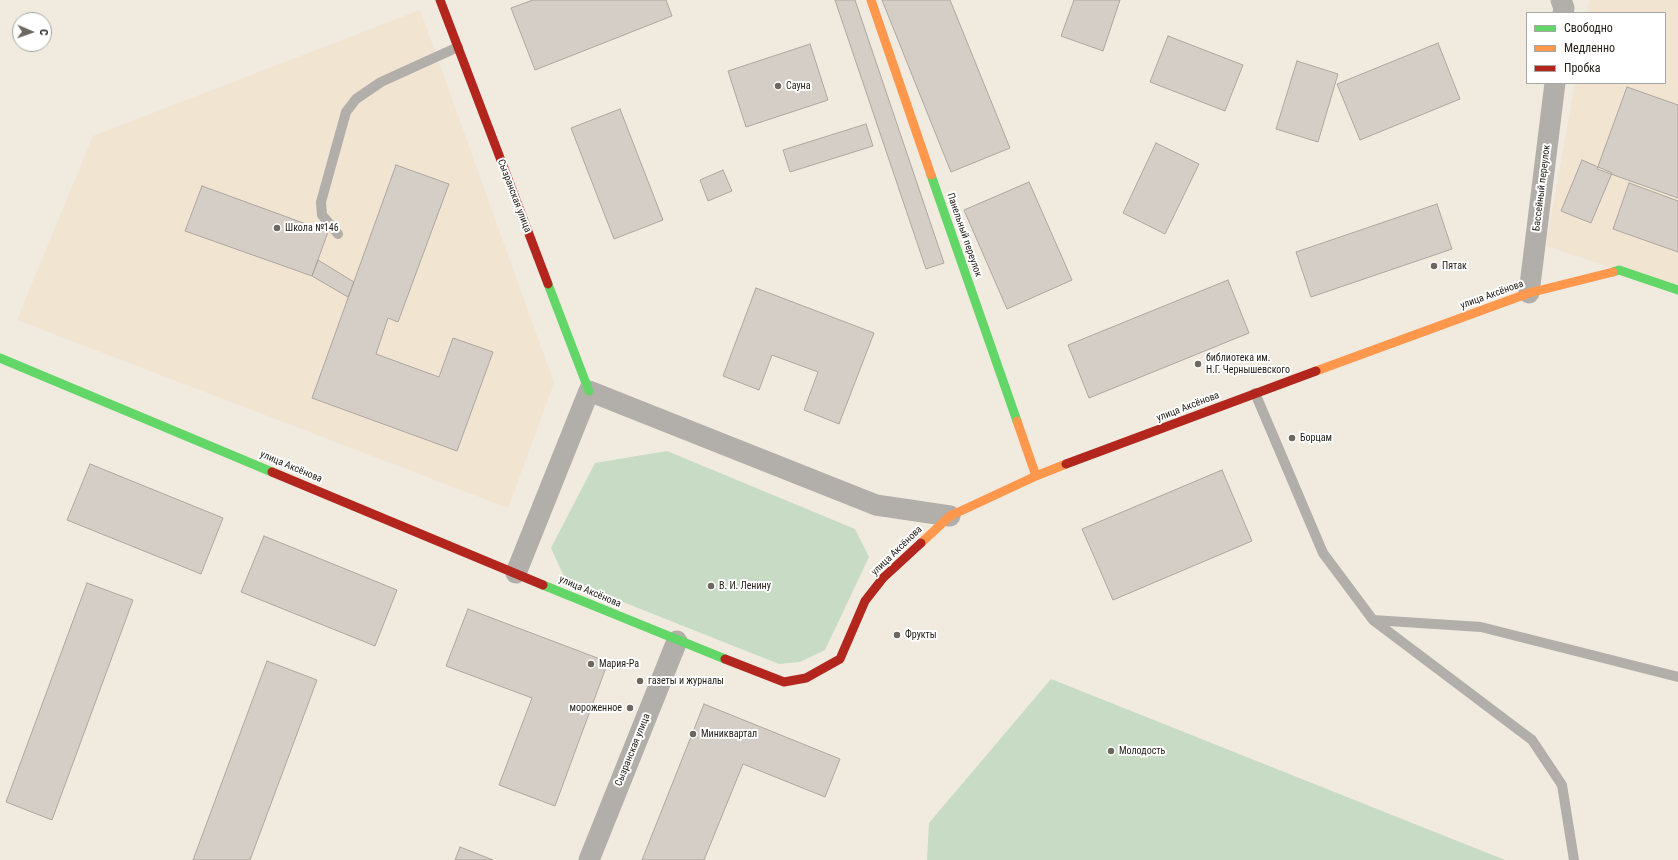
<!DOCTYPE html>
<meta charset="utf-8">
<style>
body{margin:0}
#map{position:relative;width:1678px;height:860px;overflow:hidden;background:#f0eadf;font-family:"Roboto Condensed",sans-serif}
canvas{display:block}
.legend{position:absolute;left:1526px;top:12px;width:140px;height:72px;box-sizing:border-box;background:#fff;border:1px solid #a8a6a3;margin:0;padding:5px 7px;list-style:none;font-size:12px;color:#25211a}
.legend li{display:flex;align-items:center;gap:8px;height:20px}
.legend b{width:20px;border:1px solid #a8a6a3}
.north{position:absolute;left:12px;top:12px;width:40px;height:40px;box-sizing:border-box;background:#fff;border:1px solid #a8a6a3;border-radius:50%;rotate:92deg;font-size:11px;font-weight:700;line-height:16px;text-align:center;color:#25211a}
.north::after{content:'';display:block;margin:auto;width:14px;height:18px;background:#6c675f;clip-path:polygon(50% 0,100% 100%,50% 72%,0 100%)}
</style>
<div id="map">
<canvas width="1678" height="860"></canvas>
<ul class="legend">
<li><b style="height:5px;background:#63d668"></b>Свободно</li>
<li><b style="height:5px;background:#ff974d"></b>Медленно</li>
<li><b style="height:5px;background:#b3261e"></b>Пробка</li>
</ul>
<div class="north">С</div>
</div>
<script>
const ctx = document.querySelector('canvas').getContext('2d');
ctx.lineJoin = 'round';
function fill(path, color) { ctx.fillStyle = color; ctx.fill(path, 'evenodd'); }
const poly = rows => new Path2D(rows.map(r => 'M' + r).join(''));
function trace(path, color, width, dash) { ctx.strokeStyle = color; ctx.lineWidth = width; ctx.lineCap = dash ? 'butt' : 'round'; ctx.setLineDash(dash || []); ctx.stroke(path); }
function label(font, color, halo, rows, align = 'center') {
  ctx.font = font + ' "Roboto Condensed",sans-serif'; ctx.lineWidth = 4; ctx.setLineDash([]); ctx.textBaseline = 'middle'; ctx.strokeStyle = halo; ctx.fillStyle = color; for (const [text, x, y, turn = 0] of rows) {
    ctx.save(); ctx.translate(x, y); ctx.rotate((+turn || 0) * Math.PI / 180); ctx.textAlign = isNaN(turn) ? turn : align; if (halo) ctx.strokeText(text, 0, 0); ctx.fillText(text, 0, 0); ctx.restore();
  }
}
const built = poly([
 [1590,0,1678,0,1678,289,1546,246,1575,83,1665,83,1665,13,1587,13],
 [420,10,554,383,508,508,17,320,93,136]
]);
const green = poly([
 [667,451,855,529,869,557,825,650,800,662,779,664,565,579,551,548,595,463],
 [1051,679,1505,860,927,860,929,823]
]);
const building = poly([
 [533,0,666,0,672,16,535,70,511,8,533,0],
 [835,0,855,0,944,263,926,269,835,0],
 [882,0,950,0,1010,148,951,172,882,0],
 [1074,0,1120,0,1103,51,1061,36,1074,0],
 [1168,36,1243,65,1225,111,1150,82,1168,36],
 [1438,43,1460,99,1360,140,1337,84,1438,43],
 [810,44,828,100,746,127,728,71,810,44],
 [1297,61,1338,74,1318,142,1276,129,1297,61],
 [1627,87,1678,105,1678,198,1597,169,1627,87],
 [620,109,663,220,614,239,571,128,620,109],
 [866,124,873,146,790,172,783,150,866,124],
 [1156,143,1199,164,1165,234,1123,213,1156,143],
 [1582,160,1612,173,1591,223,1561,211,1582,160],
 [396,165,449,184,398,322,388,318,376,354,439,377,453,338,493,352,457,451,312,398,396,165],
 [723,170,732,191,708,201,700,180,723,170],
 [1029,182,1072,280,1007,309,964,210,1029,182],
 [1629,183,1678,201,1678,252,1613,229,1629,183],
 [202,186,328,232,312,276,185,231,202,186],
 [1437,204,1452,249,1311,297,1296,252,1437,204],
 [318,260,354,282,348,297,312,276,318,260],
 [1228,280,1249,333,1089,398,1068,345,1228,280],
 [756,288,874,333,839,424,804,410,818,372,772,355,759,390,723,376,756,288],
 [90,464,223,518,201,574,67,520,90,464],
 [1222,470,1252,541,1113,600,1082,529,1222,470],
 [264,536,397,590,375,646,241,592,264,536],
 [87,583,133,600,52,820,6,802,87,583],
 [468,609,608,662,555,806,499,785,532,698,446,666,468,609],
 [267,661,317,680,250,860,193,860,267,661],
 [704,704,840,759,825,797,743,764,704,860,642,860,704,704],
 [460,847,493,860,455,860,460,847]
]);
const lane = poly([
 [338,234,322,215,321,202,346,112,356,99,381,82,458,47],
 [1255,393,1323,553,1373,620,1532,740,1562,785,1574,860],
 [1373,620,1481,627,1678,677]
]);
const street = poly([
 [1561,0,1564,8,1563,13],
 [1529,293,1555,83],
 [516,573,589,391,876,505,950,516],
 [589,860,677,641]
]);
const fast = poly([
 [931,175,1017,421],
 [1613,272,1619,270,1678,290],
 [548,284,589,391],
 [0,358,272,472],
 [543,585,725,659]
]);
const slow = poly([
 [871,0,931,175],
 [1316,371,1529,293,1613,272],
 [1017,421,1036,476],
 [921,543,950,516,1036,476,1066,464]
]);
const jam = poly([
 [440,0,548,284],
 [1066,464,1316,371],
 [272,472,543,585],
 [725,659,784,682,806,678,840,659,865,601,883,578,921,543]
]);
const markers = [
 [778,86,4,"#6c675f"],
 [277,228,4,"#6c675f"],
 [1434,266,4,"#6c675f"],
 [1198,364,4,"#6c675f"],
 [1292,438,4,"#6c675f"],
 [711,586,4,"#6c675f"],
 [897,635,4,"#6c675f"],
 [591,664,4,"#6c675f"],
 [640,681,4,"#6c675f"],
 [630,708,4,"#6c675f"],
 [693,734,4,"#6c675f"],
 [1111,751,4,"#6c675f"]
];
const poiNames = [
 ["Сауна",786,86],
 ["Школа №146",285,228],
 ["Пятак",1442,266],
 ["библиотека им.",1206,358],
 ["Н.Г. Чернышевского",1206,370],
 ["Борцам",1300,438],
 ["В. И. Ленину",719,586],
 ["Фрукты",905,635],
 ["Мария-Ра",599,664],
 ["газеты и журналы",648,681],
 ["мороженное",622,708,"right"],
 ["Миниквартал",701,734],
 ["Молодость",1119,751]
];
const streetNames = [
 ["Бассейный переулок",1542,188,-83],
 ["Сызранская улица",514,196,69],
 ["Панельный переулок",964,235,71],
 ["улица Аксёнова",1492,295,-20],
 ["улица Аксёнова",1188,407,-21],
 ["улица Аксёнова",291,467,23],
 ["улица Аксёнова",897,551,-44],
 ["улица Аксёнова",590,592,23],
 ["Сызранская улица",633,750,-68]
];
fill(built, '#f1e4d1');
fill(green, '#c8dcc5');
fill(building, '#d4cec6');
trace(building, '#ada7a0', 1);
trace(lane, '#b2aeaa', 10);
trace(street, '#b2aeaa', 21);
trace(fast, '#63d668', 9);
trace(slow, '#ff974d', 9);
trace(jam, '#b3261e', 9);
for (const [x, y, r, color] of markers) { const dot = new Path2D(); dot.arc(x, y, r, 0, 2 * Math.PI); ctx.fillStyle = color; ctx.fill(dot); trace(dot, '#fff', 1.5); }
label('10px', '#25211a', '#fff', poiNames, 'left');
label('10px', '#25211a', '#fff', streetNames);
</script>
